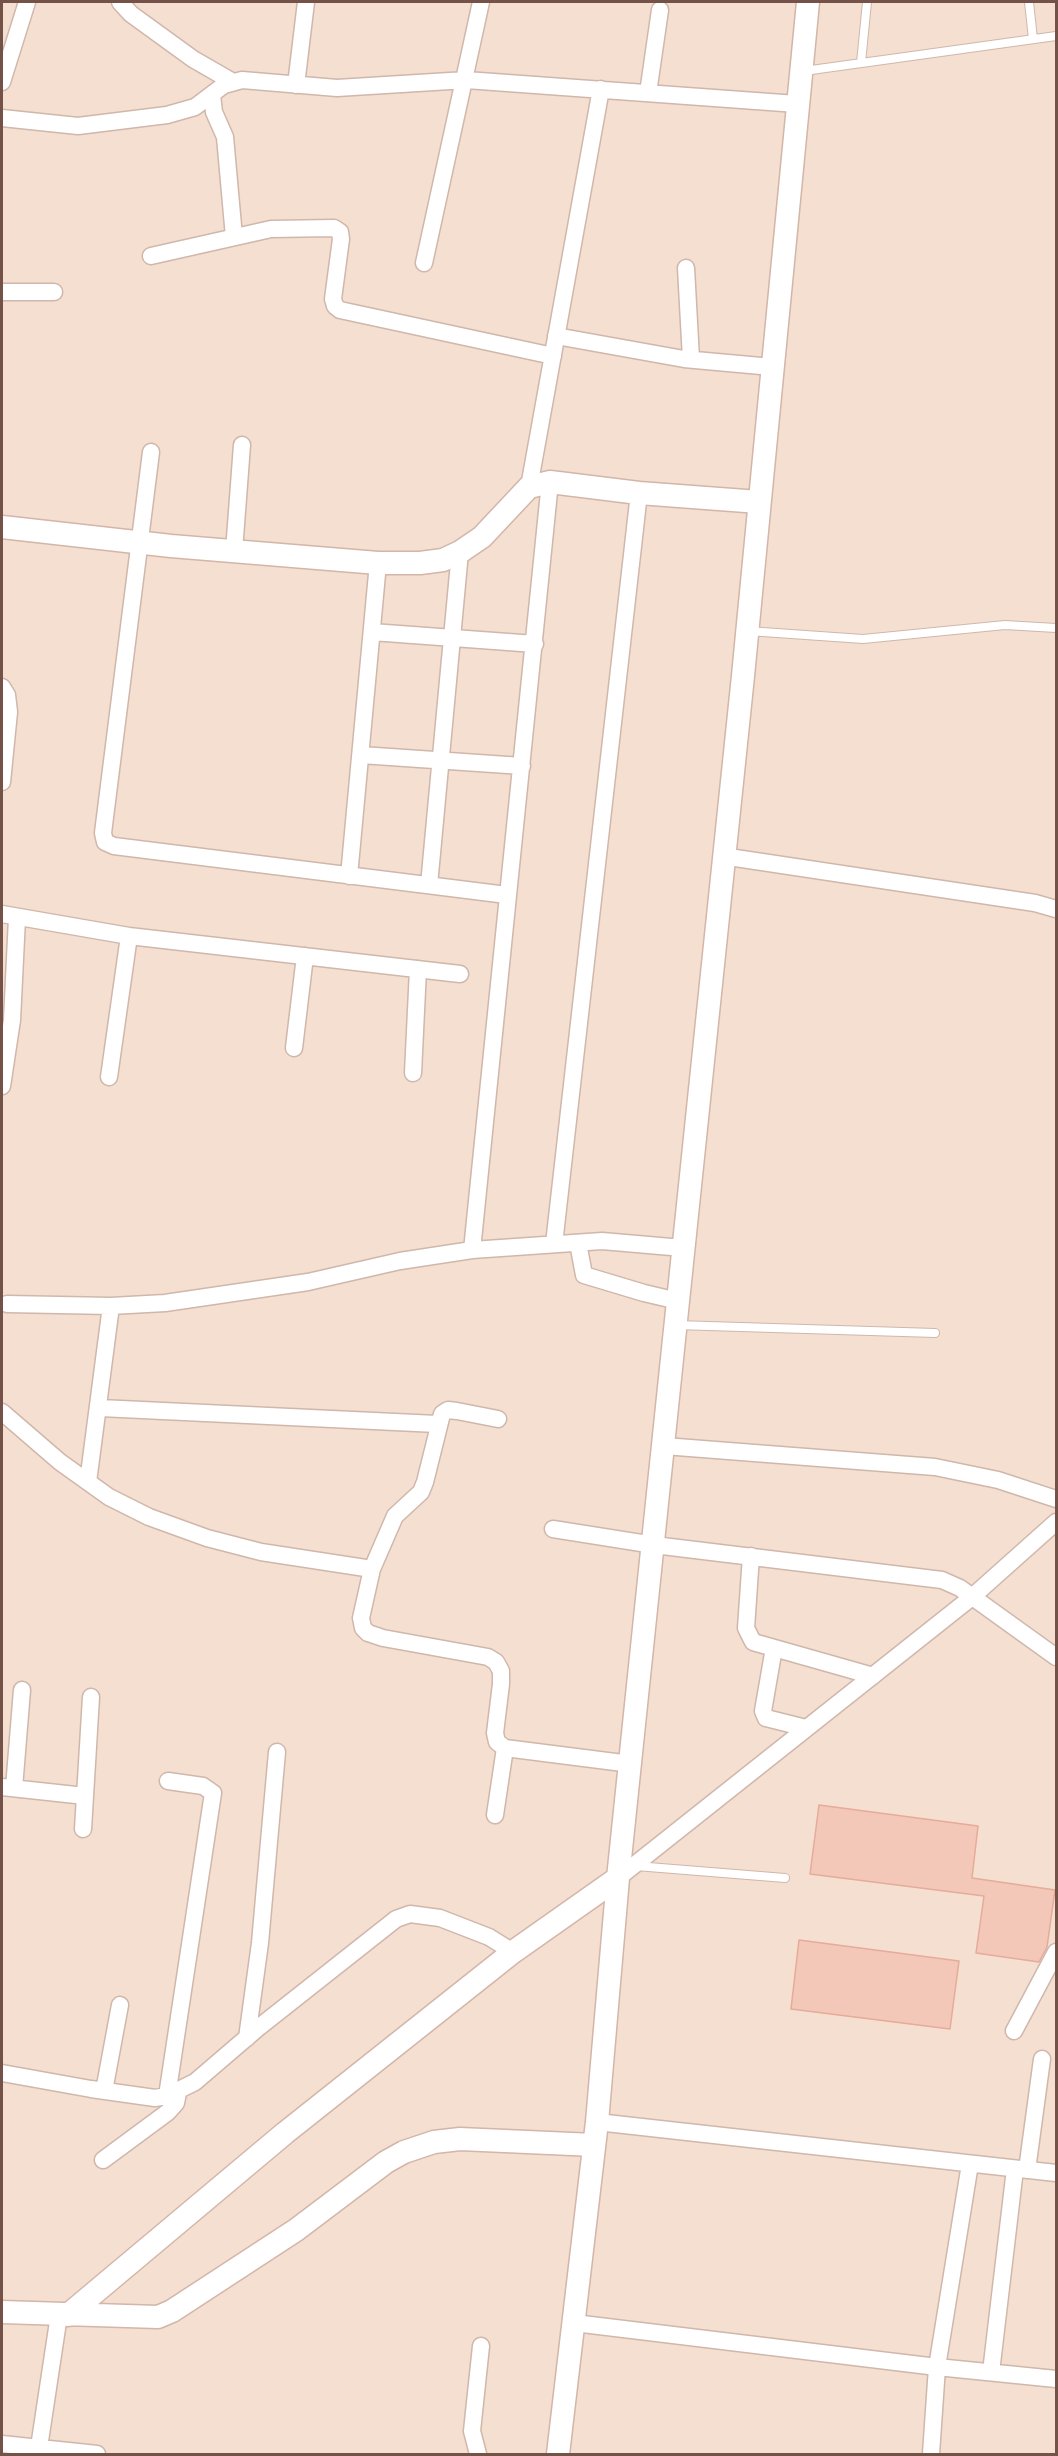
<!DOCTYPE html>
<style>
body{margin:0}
#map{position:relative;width:1058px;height:2456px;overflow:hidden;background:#fdefe2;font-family:"Exo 2",sans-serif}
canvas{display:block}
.frame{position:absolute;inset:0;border:3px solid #755248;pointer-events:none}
</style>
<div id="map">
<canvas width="1058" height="2456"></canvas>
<div class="frame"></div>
</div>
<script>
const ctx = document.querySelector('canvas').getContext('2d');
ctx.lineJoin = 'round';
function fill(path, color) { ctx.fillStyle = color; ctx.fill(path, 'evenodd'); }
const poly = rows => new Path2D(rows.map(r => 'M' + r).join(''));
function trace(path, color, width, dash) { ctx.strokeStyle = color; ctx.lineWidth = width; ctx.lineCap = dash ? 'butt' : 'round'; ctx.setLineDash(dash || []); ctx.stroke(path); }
const residential = poly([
 [2,2,1056,2,1056,2454,2,2454]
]);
const building = poly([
 [819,1805,978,1826,972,1878,1055,1890,1047,1947,1039,1962,976,1953,984,1896,810,1874,819,1805],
 [799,1940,959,1961,950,2029,791,2009,799,1940]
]);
const lane = poly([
 [1029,2,1033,39],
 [861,63,867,2],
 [804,71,1056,36],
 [748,631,863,639,1005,625,1056,628],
 [676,1325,935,1333],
 [636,1866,785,1878]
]);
const street = poly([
 [120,2,131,14,193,59,233,82],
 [2,82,27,2],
 [296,85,306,2],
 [648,93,660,10],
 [212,95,214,112,225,137,234,237],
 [2,118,78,126,167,115,195,107,224,85,242,80,337,88,466,80,797,104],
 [151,256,271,229,334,228,340,232,341,239,333,299,335,306,340,310,553,356],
 [424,263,481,2],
 [686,268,691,359],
 [2,292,54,292],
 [556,336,684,359,772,367],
 [151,452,103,833,105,842,114,846,507,895],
 [529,487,601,89],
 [234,551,242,445],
 [372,632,535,644],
 [2,687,7,695,9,712,2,782],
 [361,755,522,766],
 [722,856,1035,903,1056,909],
 [349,876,378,563],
 [429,885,460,552],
 [2,914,129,936,460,974],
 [294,1048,305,956],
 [413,1073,418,969],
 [109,1077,129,936],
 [2,1086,12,1020,17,918],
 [578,1243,584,1275,644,1293,678,1301],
 [554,1244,639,493],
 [472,1250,550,482],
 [7,1304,111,1306,165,1303,308,1282,400,1261,472,1250,602,1241,683,1248],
 [100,1408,437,1424],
 [2,1412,60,1462,109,1497,149,1517,207,1538,261,1552,372,1569],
 [498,1419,457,1411,448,1410,442,1414,425,1482,421,1492,395,1516,372,1569,361,1618,363,1628,368,1633,383,1638,488,1657,496,1662,501,1671,501,1684,495,1733,497,1742,505,1748,631,1764],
 [664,1446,935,1467,998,1480,1056,1499],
 [88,1482,111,1306],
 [553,1529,654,1545,942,1580,960,1588,1056,1657],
 [751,1556,746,1628,753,1642,873,1676],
 [774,1648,763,1711,766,1718,806,1728],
 [2,1787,85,1796],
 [14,1788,22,1690],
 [495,1815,505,1748],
 [83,1829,91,1697],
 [618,1878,972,1597,1056,1522],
 [1014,2031,1056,1952],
 [247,2038,260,1943,277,1752],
 [2,2073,91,2089,155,2098,167,2096,195,2082,258,2028,396,1919,410,1914,440,1918,489,1937,513,1952],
 [104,2091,120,2005],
 [167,2096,213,1793,203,1786,168,1781],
 [597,2122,1056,2173],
 [103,2160,168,2112,176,2103,178,2093],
 [1027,2170,1042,2059],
 [574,2323,937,2367,1056,2379],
 [991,2372,1015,2169],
 [2,2444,97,2454],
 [38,2454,59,2315],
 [478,2454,472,2431,481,2346],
 [931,2454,937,2367,970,2164]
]);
const secondary = poly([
 [2,527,171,546,378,563,420,563,443,560,460,552,482,537,529,487,550,482,639,493,759,502],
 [2,2312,158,2317,172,2311,296,2230,386,2162,404,2152,434,2142,460,2139,594,2145],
 [68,2315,285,2133,513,1952,618,1878],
 [558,2454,597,2122,618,1878,743,676,808,2]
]);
fill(residential, '#f4dfd0');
fill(building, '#f3c8b9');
trace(building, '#e6ab99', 1.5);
trace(lane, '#d0b7ac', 10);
trace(street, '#d0b7ac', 19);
trace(secondary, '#d3b5a9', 25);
trace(lane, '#fff', 8);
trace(street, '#fff', 16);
trace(secondary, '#fff', 22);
</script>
